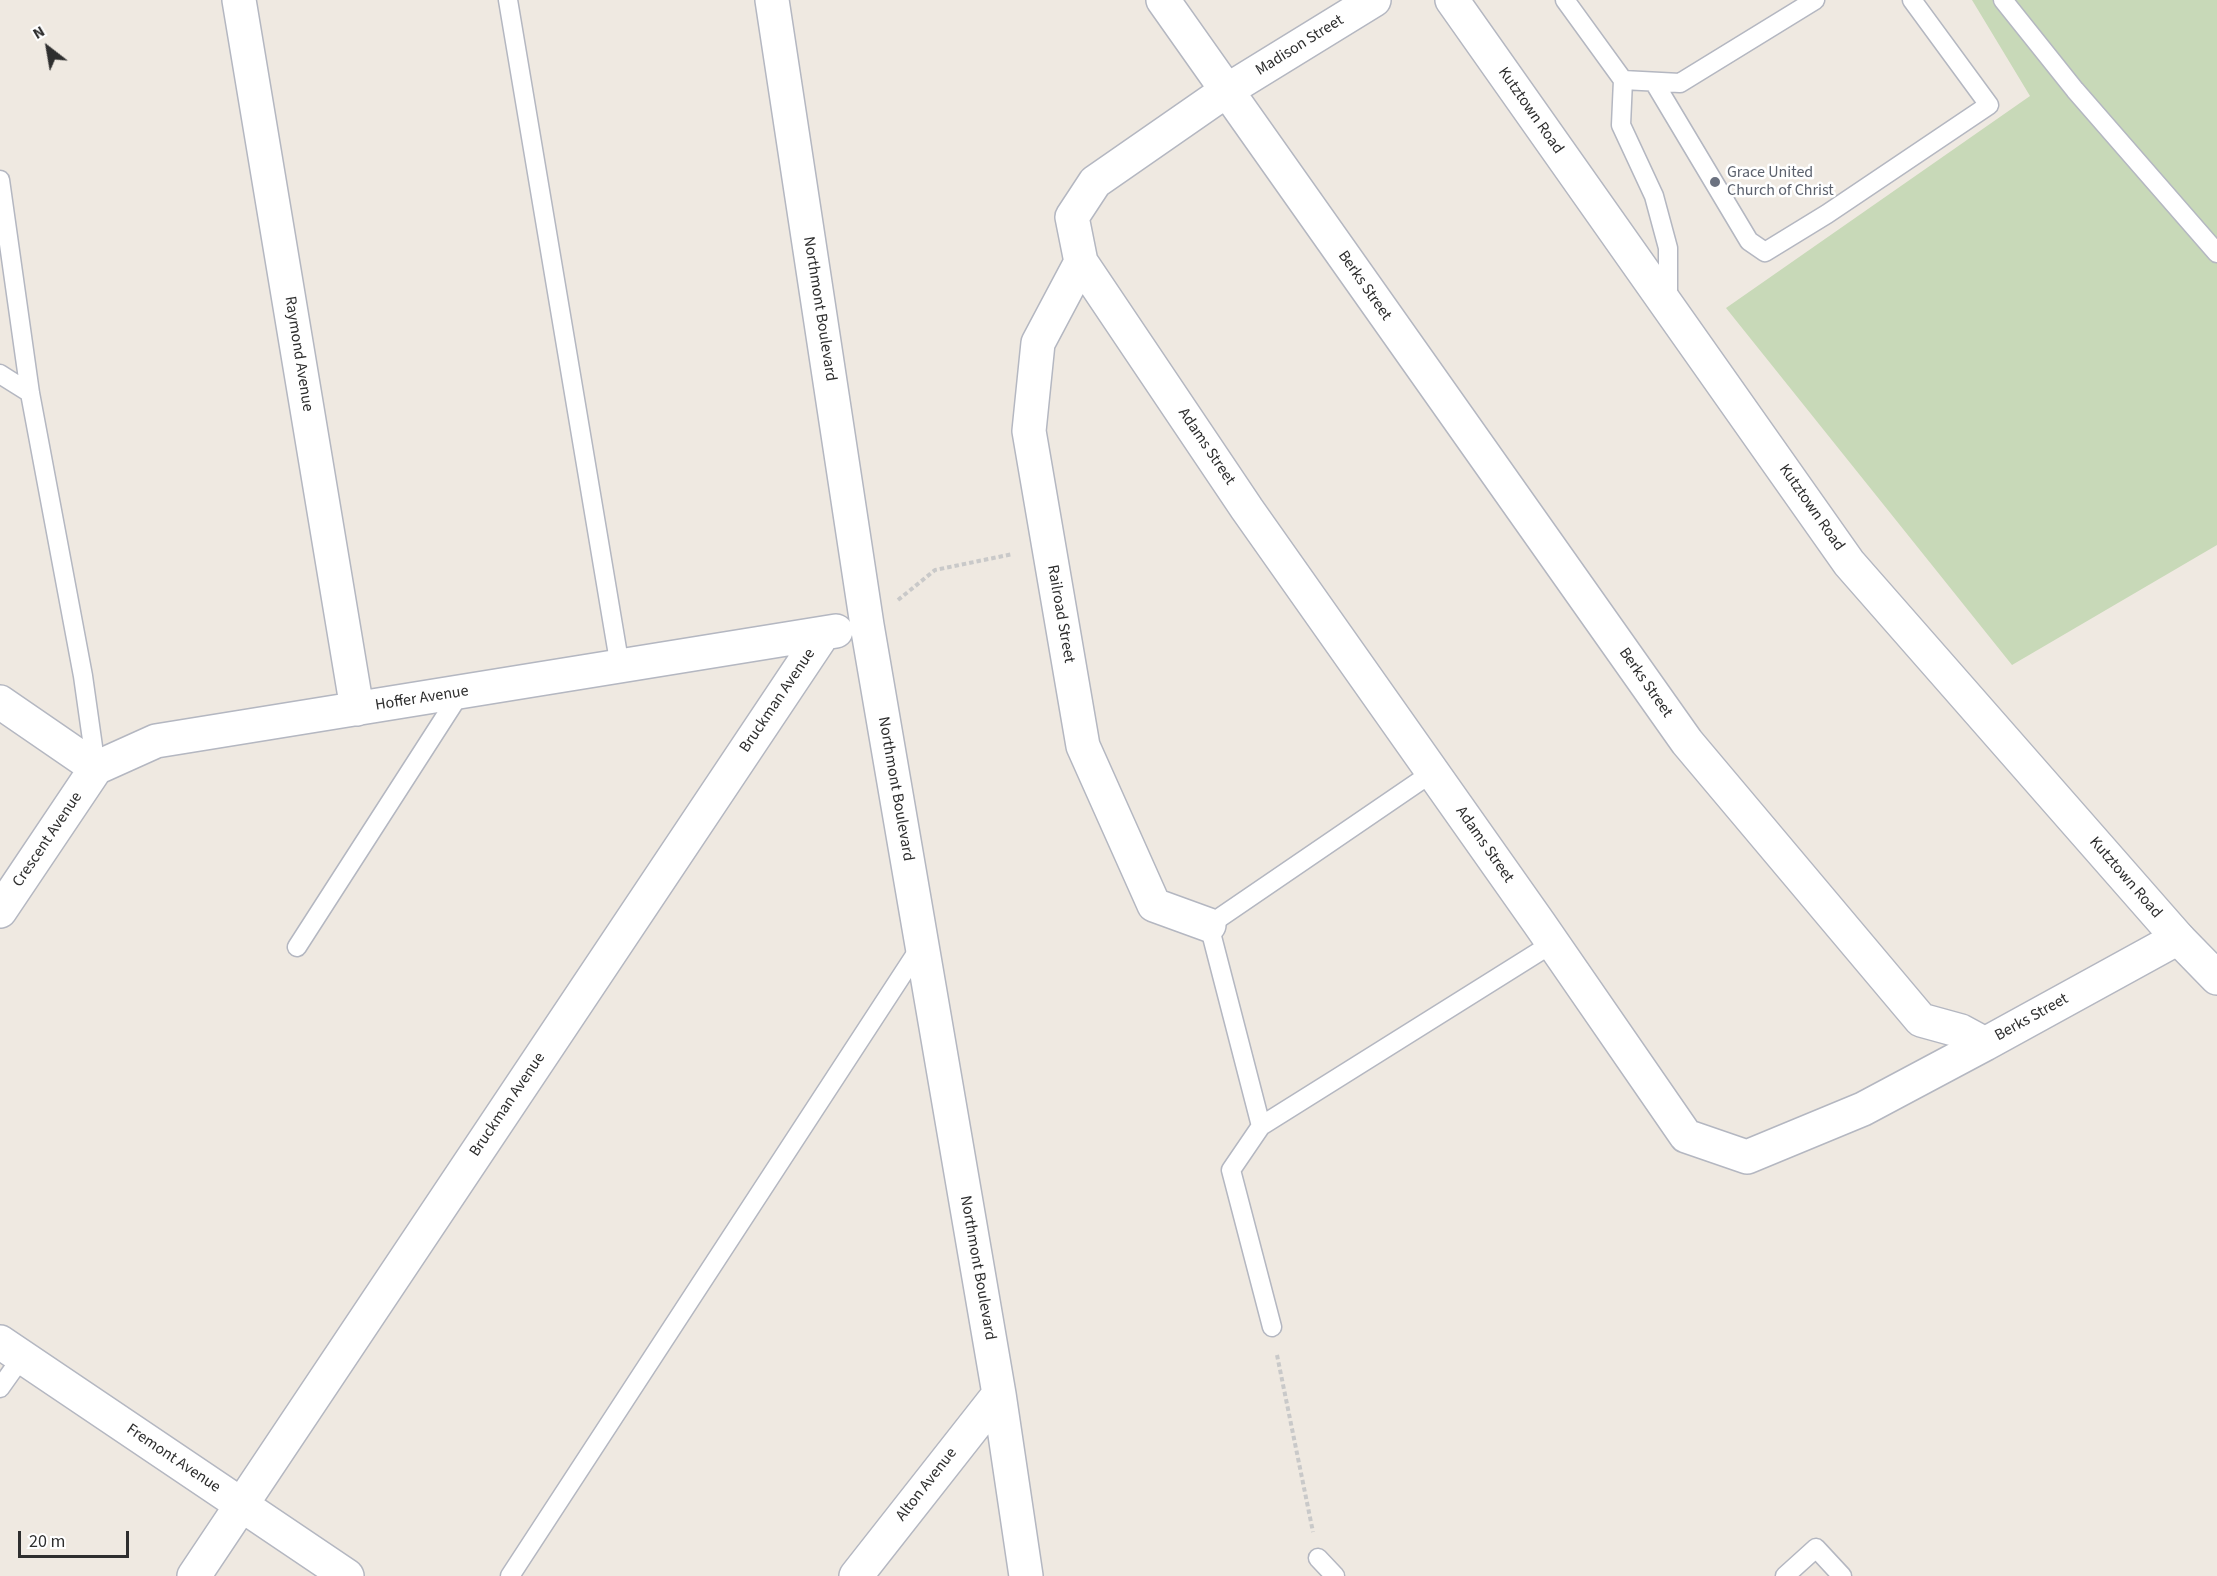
<!DOCTYPE html>
<style>
body{margin:0}
#map{position:relative;width:2217px;height:1576px;overflow:hidden;background:#efe9e1;font-family:"Source Sans 3",sans-serif}
canvas{display:block}
.north{position:absolute;left:18px;top:18px;width:60px;height:60px;-webkit-text-stroke:4px #fff;paint-order:stroke;rotate:329deg;font-size:16px;font-weight:700;line-height:24px;text-align:center;color:#2e2e2e}
.north::after{content:'';display:block;margin:auto;width:21px;height:27px;background:#2e2e2e;clip-path:polygon(50% 0,100% 100%,50% 72%,0 100%)}
.scale{position:absolute;left:18px;top:1531px;width:111px;height:27px;box-sizing:border-box;border:3px solid #2e2e2e;border-top:0;padding-left:8px;font-size:18px;line-height:21px;white-space:nowrap;color:#2e2e2e;-webkit-text-stroke:4px #fff;paint-order:stroke}
</style>
<div id="map">
<canvas width="2217" height="1576"></canvas>
<div class="north">N</div>
<div class="scale">20 m</div>
</div>
<script>
const ctx = document.querySelector('canvas').getContext('2d');
ctx.lineJoin = 'round';
function fill(path, color) { ctx.fillStyle = color; ctx.fill(path, 'evenodd'); }
const poly = rows => new Path2D(rows.map(r => 'M' + r).join(''));
function trace(path, color, width, dash) { ctx.strokeStyle = color; ctx.lineWidth = width; ctx.lineCap = dash ? 'butt' : 'round'; ctx.setLineDash(dash || []); ctx.stroke(path); }
function label(font, color, halo, rows, align = 'center') {
  ctx.font = font + ' "Source Sans 3",sans-serif'; ctx.lineWidth = 5; ctx.setLineDash([]); ctx.textBaseline = 'middle'; ctx.strokeStyle = halo; ctx.fillStyle = color; for (const [text, x, y, turn = 0] of rows) {
    ctx.save(); ctx.translate(x, y); ctx.rotate((+turn || 0) * Math.PI / 180); ctx.textAlign = isNaN(turn) ? turn : align; if (halo) ctx.strokeText(text, 0, 0); ctx.fillText(text, 0, 0); ctx.restore();
  }
}
const cemetery = poly([
 [1972,0,2217,0,2217,545,2012,665,1726,308,2030,96]
]);
const path = poly([
 [898,600,935,570,1013,554],
 [1277,1355,1313,1532]
]);
const service = poly([
 [508,0,620,667],
 [1565,0,1623,80,1680,83,1815,0],
 [2003,0,2075,90,2217,253],
 [1623,80,1621,125,1654,196,1668,248,1668,301],
 [1654,82,1749,241,1765,252,1827,214,1989,105,1912,0],
 [0,180,30,393,83,676,96,768],
 [0,374,30,393],
 [1433,772,1209,925,1261,1126,1553,943],
 [297,947,461,692],
 [1261,1126,1231,1170,1272,1327],
 [0,1388,22,1357],
 [1318,1558,1335,1576],
 [510,1576,921,946],
 [1785,1576,1816,1548,1842,1576]
]);
const minor = poly([
 [239,0,357,709],
 [772,0,867,625,999,1394,1026,1576],
 [1163,0,1687,742,1921,1020,1961,1031,1985,1044,2178,938],
 [1374,0,1226,91,1095,182,1072,217,1081,262,1247,509,1539,923,1686,1136,1747,1157,1863,1109,1985,1044],
 [1081,262,1038,343,1029,431,1083,746,1154,905,1209,925],
 [0,702,96,768,156,741,836,631],
 [0,911,96,768],
 [0,1342,347,1576],
 [194,1576,823,634],
 [856,1576,999,1394]
]);
const secondary = poly([
 [1452,0,1849,563,2178,938,2217,978]
]);
const markers = [
 [1715,182,6,"#6b7280"]
];
const streetNames = [
 ["Madison Street",1300,46,-32],
 ["Kutztown Road",1530,111,55],
 ["Berks Street",1364,286,55],
 ["Northmont Boulevard",819,309,81],
 ["Raymond Avenue",298,354,81],
 ["Adams Street",1206,447,56],
 ["Kutztown Road",1811,508,55],
 ["Railroad Street",1060,614,80],
 ["Berks Street",1645,683,55],
 ["Hoffer Avenue",422,699,-9],
 ["Bruckman Avenue",778,701,-56],
 ["Northmont Boulevard",895,789,80],
 ["Crescent Avenue",48,840,-56],
 ["Adams Street",1484,845,55],
 ["Kutztown Road",2125,878,49],
 ["Berks Street",2032,1018,-29],
 ["Bruckman Avenue",508,1105,-56],
 ["Northmont Boulevard",977,1268,80],
 ["Fremont Avenue",173,1459,34],
 ["Alton Avenue",927,1485,-52]
];
const worshipNames = [
 ["Grace United",1727,173],
 ["Church of Christ",1727,191]
];
fill(cemetery, '#c8d9b8');
trace(service, '#b4b7c1', 21);
trace(minor, '#b4b7c1', 36);
trace(secondary, '#b4b7c1', 36);
trace(path, '#c9c9c9', 4, [4.5, 3]);
trace(service, '#fff', 18);
trace(minor, '#fff', 33);
trace(secondary, '#fff', 33);
for (const [x, y, r, color] of markers) { const dot = new Path2D(); dot.arc(x, y, r, 0, 2 * Math.PI); ctx.fillStyle = color; ctx.fill(dot); trace(dot, '#fff', 2); }
label('16px', '#2e2e2e', '#fff', streetNames);
label('16px', '#5b616d', '#fff', worshipNames, 'left');
</script>
